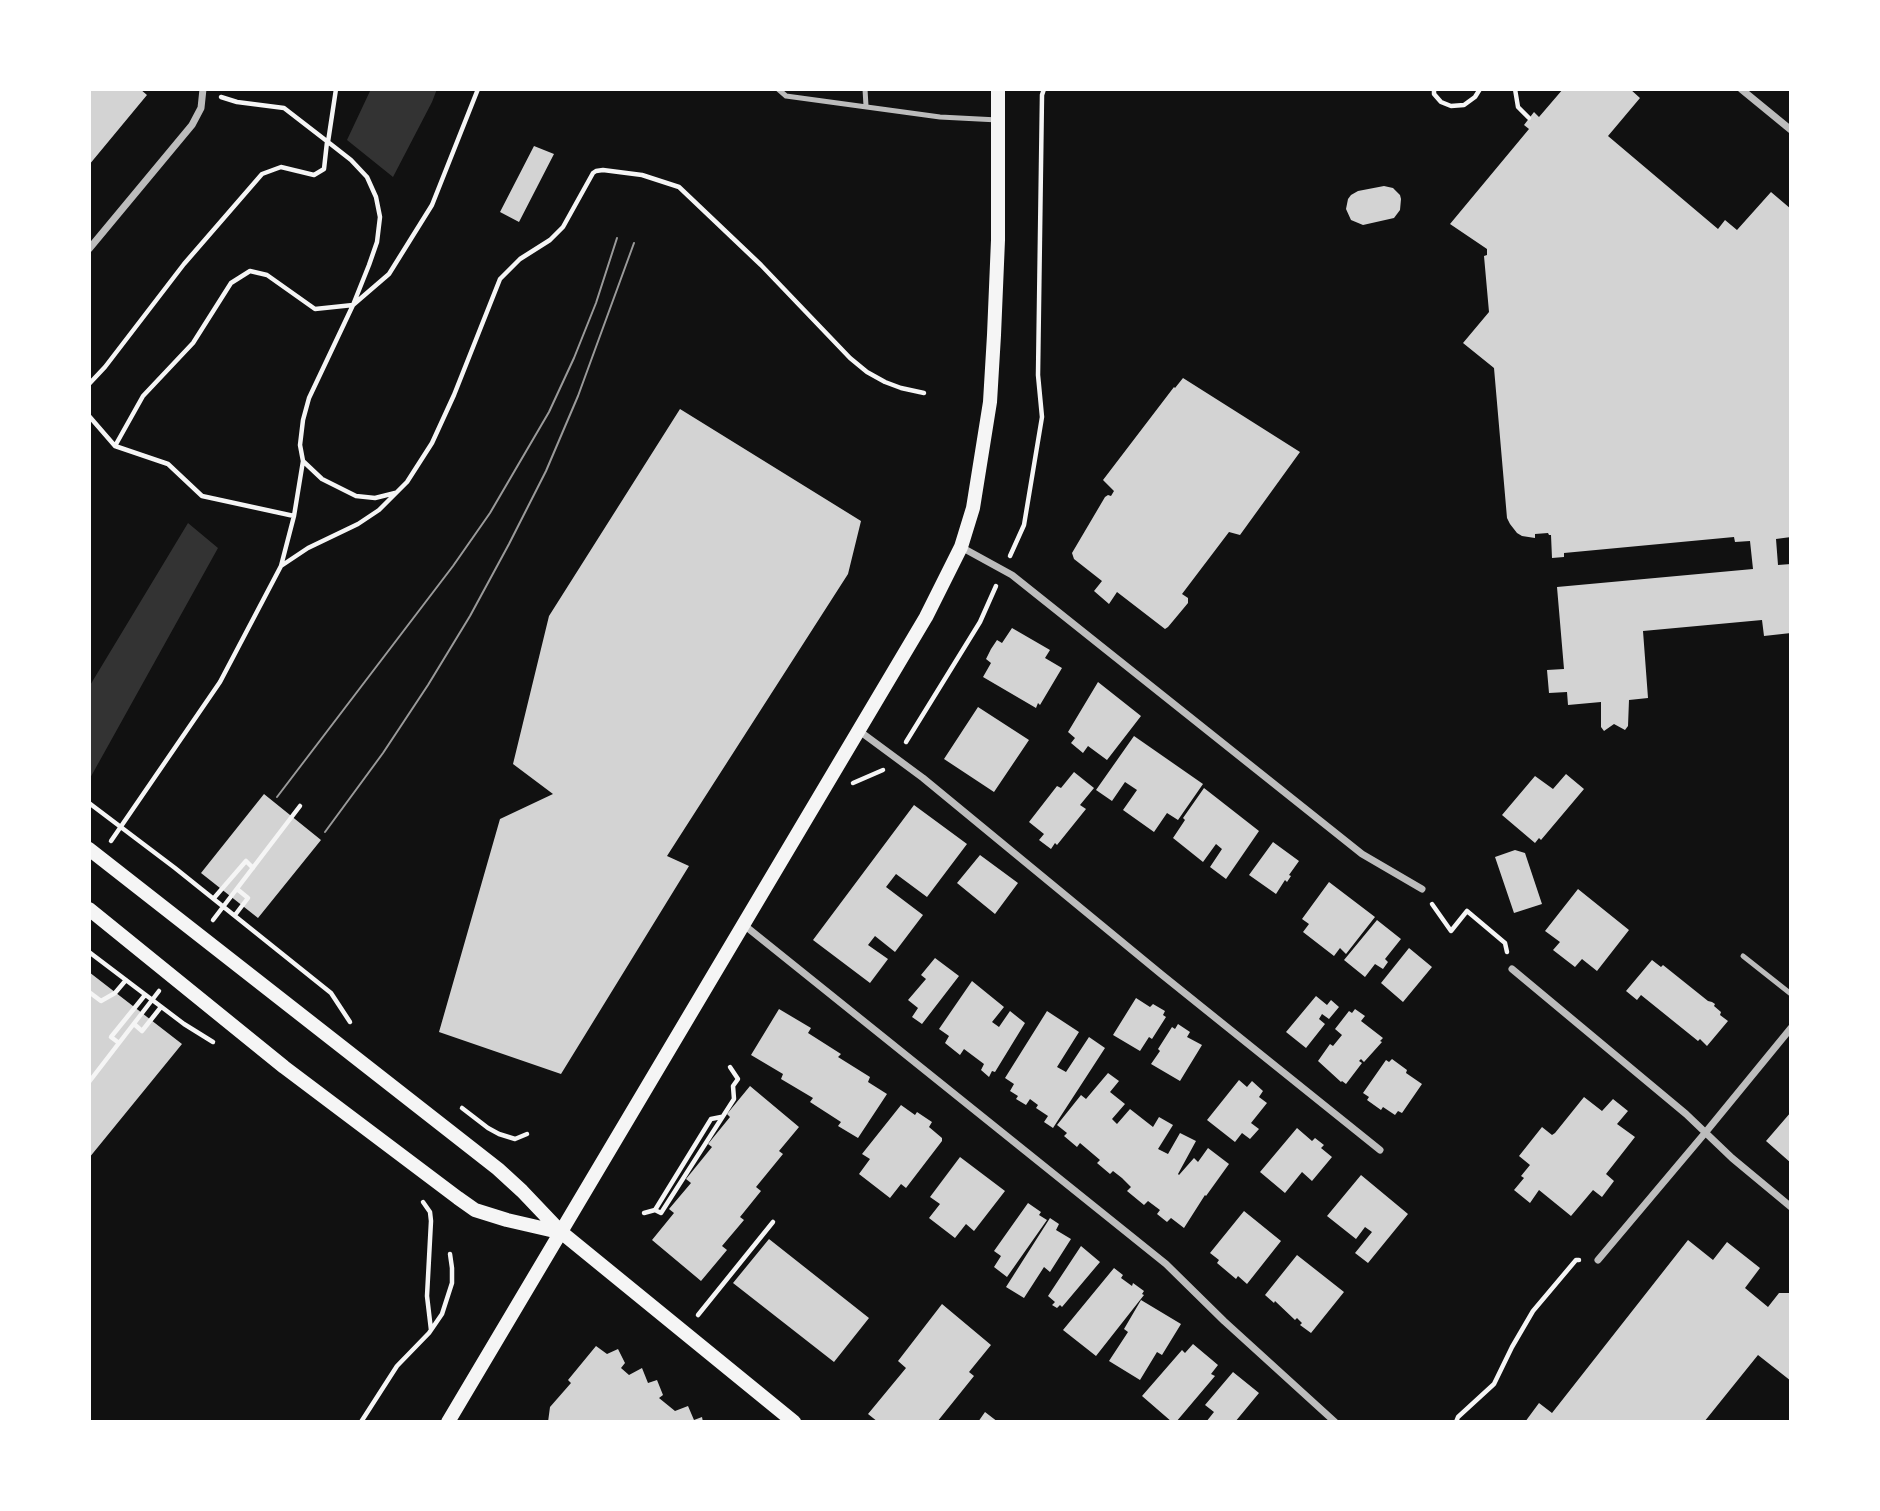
<!DOCTYPE html>
<style>
body{margin:0}
#map{position:relative;width:1880px;height:1511px;overflow:hidden;background:#111;font-family:"Source Sans 3",sans-serif}
canvas{display:block}
.frame{position:absolute;inset:0;border:91px solid #fff;pointer-events:none}
</style>
<div id="map">
<canvas width="1880" height="1511"></canvas>
<div class="frame"></div>
</div>
<script>
const ctx = document.querySelector('canvas').getContext('2d');
ctx.lineJoin = 'round';
function fill(path, color) { ctx.fillStyle = color; ctx.fill(path, 'evenodd'); }
const poly = rows => new Path2D(rows.map(r => 'M' + r).join(''));
function trace(path, color, width, dash) { ctx.strokeStyle = color; ctx.lineWidth = width; ctx.lineCap = dash ? 'butt' : 'round'; ctx.setLineDash(dash || []); ctx.stroke(path); }
const water = poly([
 [371,89,437,89,432,102,393,177,347,140],
 [188,523,218,548,89,780,89,687]
]);
const building = poly([
 [89,89,140,89,147,95,89,165],
 [1563,89,1630,89,1640,98,1608,136,1718,229,1725,220,1737,230,1771,192,1791,209,1791,537,1776,539,1778,565,1791,564,1791,633,1764,636,1762,620,1643,631,1648,698,1629,700,1628,726,1625,730,1614,724,1604,731,1601,727,1601,702,1568,705,1567,692,1549,693,1547,670,1564,669,1557,587,1753,569,1750,541,1735,542,1734,537,1564,553,1564,557,1552,558,1551,535,1549,535,1548,533,1535,534,1535,538,1522,536,1517,533,1510,524,1507,518,1494,368,1463,343,1489,312,1484,256,1487,255,1487,249,1450,224,1529,129,1524,125,1534,112,1539,117],
 [534,146,554,154,519,222,500,212],
 [1384,186,1393,188,1400,195,1401,199,1400,210,1394,218,1363,225,1351,220,1346,209,1348,199,1351,195,1358,191],
 [1183,378,1300,452,1240,535,1229,532,1182,594,1188,598,1188,603,1168,627,1165,629,1117,592,1109,604,1094,591,1102,581,1074,559,1072,553,1105,497,1108,495,1111,496,1114,491,1103,480,1174,387,1175,388],
 [680,409,861,521,848,574,667,856,689,866,561,1074,439,1032,500,819,553,794,513,764,549,616],
 [1012,628,1050,650,1045,658,1062,668,1040,705,1038,703,1036,708,983,677,991,663,986,659,991,649,997,640,1002,643],
 [1098,682,1141,716,1107,760,1088,746,1083,753,1071,743,1075,738,1068,732],
 [978,707,1029,740,994,792,944,759],
 [1134,736,1203,784,1178,820,1167,813,1154,832,1123,810,1137,790,1125,782,1112,801,1096,790],
 [1074,772,1094,788,1080,805,1086,809,1057,845,1055,843,1051,849,1039,840,1044,834,1029,822,1057,786,1061,788],
 [1566,774,1584,789,1541,840,1539,838,1535,843,1502,815,1535,776,1553,789],
 [1204,788,1259,831,1226,879,1210,867,1222,849,1216,844,1203,862,1173,838,1185,820,1183,818],
 [264,794,321,840,258,918,201,873],
 [914,805,967,844,927,897,896,874,886,887,923,915,895,952,875,936,868,945,888,959,870,983,813,940],
 [1273,842,1299,861,1289,875,1291,876,1287,882,1285,880,1276,894,1249,875],
 [1515,850,1525,853,1542,904,1514,913,1495,857],
 [980,855,1018,883,995,914,957,883],
 [1329,882,1375,917,1346,954,1340,948,1334,956,1303,932,1309,924,1302,919],
 [1578,889,1629,930,1597,971,1582,959,1575,967,1553,950,1560,942,1545,931],
 [1377,920,1401,939,1385,959,1388,962,1383,969,1375,964,1365,977,1344,960],
 [1409,948,1432,967,1403,1002,1381,983],
 [935,958,959,976,922,1024,912,1017,918,1008,908,1000,926,979,921,975],
 [1652,960,1661,967,1663,965,1708,1001,1712,1002,1715,1004,1714,1006,1721,1012,1720,1015,1728,1021,1707,1046,1700,1039,1698,1041,1641,995,1637,1000,1626,991],
 [89,972,182,1044,89,1158],
 [972,981,1004,1007,992,1022,999,1027,1010,1011,1025,1023,995,1072,992,1071,989,1077,981,1070,984,1064,964,1049,960,1055,945,1043,949,1036,939,1029],
 [1316,996,1327,1005,1331,1000,1339,1007,1329,1019,1322,1014,1319,1019,1325,1024,1306,1048,1286,1032],
 [1136,998,1150,1007,1153,1004,1165,1011,1163,1015,1166,1017,1152,1039,1149,1037,1140,1051,1113,1035],
 [779,1009,811,1028,808,1033,841,1054,838,1057,870,1077,868,1082,887,1094,858,1138,838,1126,841,1122,810,1102,813,1098,781,1079,783,1074,751,1055],
 [1355,1009,1365,1016,1361,1021,1383,1038,1380,1041,1382,1042,1364,1062,1361,1059,1359,1061,1362,1063,1346,1084,1342,1081,1341,1082,1318,1061,1330,1044,1333,1046,1342,1035,1335,1029,1349,1011,1352,1013],
 [1047,1011,1079,1032,1057,1067,1066,1072,1089,1037,1105,1048,1053,1128,1044,1122,1048,1116,1036,1108,1038,1105,1030,1099,1026,1105,1016,1099,1018,1096,1010,1091,1014,1084,1005,1078],
 [1178,1024,1190,1032,1187,1037,1202,1045,1180,1081,1151,1064,1160,1051,1158,1049,1172,1027,1175,1029],
 [1392,1059,1407,1070,1406,1073,1422,1084,1402,1113,1398,1111,1395,1115,1383,1107,1381,1110,1367,1100,1369,1097,1363,1093,1386,1060,1389,1062],
 [1108,1073,1119,1081,1110,1092,1125,1104,1112,1119,1117,1124,1130,1109,1153,1127,1159,1117,1173,1125,1158,1149,1168,1154,1180,1133,1196,1141,1178,1174,1179,1175,1194,1158,1198,1162,1208,1148,1229,1164,1206,1196,1205,1195,1184,1228,1171,1218,1167,1222,1157,1214,1160,1210,1148,1201,1144,1205,1127,1191,1131,1187,1122,1178,1113,1171,1110,1174,1097,1163,1100,1160,1080,1143,1077,1147,1064,1136,1067,1133,1057,1125,1081,1095,1086,1099],
 [1239,1080,1247,1087,1252,1081,1263,1091,1259,1097,1267,1103,1251,1123,1259,1129,1250,1139,1242,1133,1235,1142,1207,1120],
 [750,1086,799,1127,779,1151,783,1154,756,1187,761,1191,740,1217,744,1220,722,1246,727,1250,701,1281,652,1240,674,1213,669,1209,691,1183,686,1179,712,1147,708,1144,730,1117,727,1114],
 [1584,1097,1602,1111,1613,1099,1628,1111,1617,1124,1635,1137,1606,1174,1614,1181,1602,1197,1593,1190,1571,1216,1539,1190,1530,1203,1514,1190,1524,1178,1521,1176,1530,1165,1519,1156,1542,1127,1552,1135,1555,1133],
 [901,1105,915,1115,917,1112,932,1122,929,1127,942,1138,942,1141,906,1188,901,1184,890,1198,859,1174,870,1159,862,1154],
 [1791,1112,1791,1163,1766,1141],
 [1297,1128,1312,1141,1315,1138,1324,1145,1321,1148,1332,1157,1312,1181,1302,1172,1285,1193,1260,1172],
 [960,1157,1005,1191,974,1231,966,1224,955,1238,929,1218,940,1204,930,1197],
 [1361,1175,1408,1214,1368,1263,1355,1253,1372,1232,1365,1227,1356,1239,1327,1216],
 [1028,1203,1041,1212,1039,1215,1047,1220,1007,1277,994,1267,1001,1256,994,1251],
 [1244,1211,1281,1241,1247,1284,1238,1276,1236,1279,1217,1263,1219,1260,1210,1253],
 [1050,1218,1059,1224,1056,1230,1071,1239,1050,1272,1044,1267,1024,1298,1006,1287],
 [769,1239,869,1318,834,1362,733,1283],
 [1688,1240,1713,1260,1727,1242,1760,1268,1745,1288,1768,1307,1779,1293,1791,1293,1791,1381,1758,1355,1704,1422,1525,1422,1539,1403,1552,1413],
 [1081,1246,1100,1262,1062,1307,1060,1305,1057,1308,1052,1305,1055,1302,1048,1296],
 [1297,1255,1344,1292,1311,1333,1300,1325,1302,1323,1297,1318,1295,1320,1275,1301,1274,1303,1265,1295],
 [1114,1268,1123,1275,1121,1278,1132,1286,1133,1283,1144,1291,1142,1294,1144,1295,1096,1356,1063,1330],
 [1141,1300,1181,1324,1162,1355,1157,1352,1140,1380,1109,1361,1128,1332,1124,1329],
 [942,1304,991,1345,969,1372,974,1376,937,1422,878,1422,868,1414,906,1368,898,1361],
 [1193,1344,1218,1365,1211,1374,1215,1376,1176,1422,1172,1422,1142,1396,1182,1350,1185,1353],
 [596,1346,607,1354,618,1349,625,1363,621,1368,629,1375,642,1368,648,1383,657,1380,663,1395,659,1398,675,1411,688,1406,694,1420,702,1417,703,1422,548,1422,550,1407,571,1383,568,1380],
 [1233,1372,1259,1393,1235,1422,1206,1422,1214,1412,1205,1405],
 [985,1412,998,1422,978,1422]
]);
const path = poly([
 [1434,89,1434,94,1441,102,1451,106,1464,105,1475,97,1480,89],
 [1515,89,1518,107,1529,118],
 [221,97,237,102,284,108,328,142,336,89],
 [89,384,105,367,184,264,262,174,281,167,314,175,324,169,327,142],
 [89,416,115,446,168,464,202,496,294,516],
 [115,446,143,396,193,343,231,283,250,271,267,275,315,309,353,305,389,274,432,205,478,89],
 [304,462,322,479,356,496,375,498,395,493],
 [1010,556,1024,525,1042,417,1038,375,1042,95,1044,89],
 [281,566,308,548,358,524,379,510,407,482,432,443,454,395,500,279,520,259,550,240,563,227,593,173,596,171,603,170,642,175,679,187,761,265,850,358,867,372,885,382,901,388,924,393],
 [906,742,980,622,996,586],
 [853,783,883,770],
 [89,803,175,868,331,993,350,1022],
 [111,841,220,682,281,566,294,516,303,461,300,445,303,420,309,398,353,305,369,265,377,242,380,217,376,197,367,177,351,160,328,142],
 [214,898,246,861,253,868],
 [1432,904,1451,931,1467,911,1505,943,1507,952],
 [235,915,248,898,237,889],
 [213,920,300,806],
 [89,952,184,1024,213,1042],
 [89,992,101,1001,115,993,126,980],
 [134,1024,142,1031,161,1007],
 [119,1043,111,1037,145,995],
 [89,1082,159,991],
 [462,1108,488,1128,499,1134,515,1139,527,1134],
 [423,1202,430,1212,431,1221,427,1296,431,1330],
 [655,1210,661,1213,734,1099,733,1086,738,1079,730,1067],
 [644,1213,655,1210,711,1119,721,1117],
 [698,1315,773,1222],
 [361,1422,397,1366,429,1333,442,1314,452,1283,452,1268,450,1254],
 [1456,1422,1458,1417,1494,1384,1512,1347,1533,1311,1576,1260,1579,1260]
]);
const service = poly([
 [778,89,786,96,940,117,998,120],
 [865,89,866,106],
 [1743,956,1791,994]
]);
const minor = poly([
 [1741,89,1791,130],
 [89,249,192,125,201,108,203,89],
 [961,547,1012,575,1362,854,1422,889],
 [858,730,923,778,1161,974,1380,1150],
 [744,925,1166,1264,1224,1321,1335,1422],
 [1512,969,1686,1114,1732,1158,1791,1207],
 [1598,1260,1705,1133,1791,1028]
]);
const secondary = poly([
 [89,849,498,1169,522,1191,561,1232,794,1422],
 [89,909,284,1067,458,1198,475,1210,507,1220,559,1232],
 [448,1422,926,617,961,547,973,508,990,402,994,335,998,240,998,89]
]);
const tram = poly([
 [277,797,453,566,490,513,549,412,574,358,596,303,617,238],
 [325,832,383,753,428,685,470,616,509,544,546,471,578,396,634,243]
]);
fill(water, '#333');
fill(building, '#d3d3d3');
trace(path, '#f5f5f5', 4.5);
trace(service, '#bcbcbc', 5);
trace(minor, '#bcbcbc', 7);
trace(secondary, '#f5f5f5', 14);
trace(tram, '#9a9a9a', 2);
</script>
